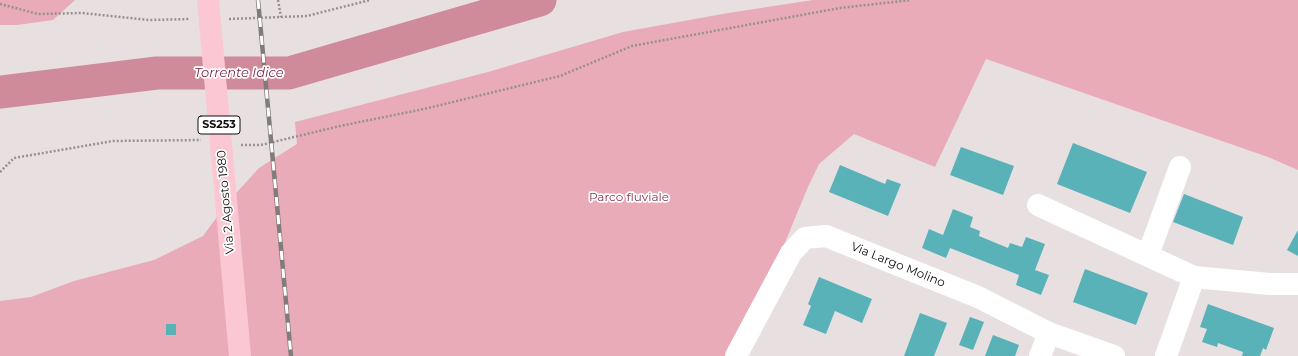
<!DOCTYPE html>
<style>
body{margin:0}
canvas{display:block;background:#e7dfe0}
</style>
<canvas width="1298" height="356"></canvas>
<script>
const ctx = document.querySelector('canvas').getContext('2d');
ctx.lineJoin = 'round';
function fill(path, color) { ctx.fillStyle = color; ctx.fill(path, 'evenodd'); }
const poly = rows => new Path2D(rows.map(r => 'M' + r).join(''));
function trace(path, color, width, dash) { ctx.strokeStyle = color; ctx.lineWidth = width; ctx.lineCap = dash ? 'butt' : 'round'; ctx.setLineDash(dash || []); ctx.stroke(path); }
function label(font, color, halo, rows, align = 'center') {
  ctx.font = font + ' Montserrat,sans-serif'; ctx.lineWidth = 3.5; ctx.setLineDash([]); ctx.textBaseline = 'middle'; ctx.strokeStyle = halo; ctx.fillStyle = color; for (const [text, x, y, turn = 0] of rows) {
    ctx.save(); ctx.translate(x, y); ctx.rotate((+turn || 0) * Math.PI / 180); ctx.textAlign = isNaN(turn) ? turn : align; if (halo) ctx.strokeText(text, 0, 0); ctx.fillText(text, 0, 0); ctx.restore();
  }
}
const green = poly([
 [0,0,75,0,53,20,17,25,0,25],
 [813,0,1298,0,1298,170,1268,157,986,59,935,167,854,134,819,164,808,187,781,252,727,356,0,356,0,301,31,297,74,281,154,260,203,236,228,202,259,168,297,144,295,122,488,72,623,32,728,13]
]);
const river = poly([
 [0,92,157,73,289,73,540,0]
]);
const building = poly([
 [1073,143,1147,172,1130,213,1057,184],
 [961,147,1014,166,1003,195,950,175],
 [840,165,885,184,887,179,901,184,888,216,829,192],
 [1184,194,1243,217,1233,245,1173,222],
 [953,209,973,217,970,227,980,231,979,236,1008,248,1010,243,1022,247,1026,237,1045,244,1035,270,1049,275,1041,295,1016,285,1019,275,950,248,946,258,922,248,929,229,943,235],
 [1298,230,1298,256,1287,250],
 [1085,269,1148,293,1136,325,1073,302],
 [819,277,872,299,862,323,835,311,826,334,803,325,811,306,808,304],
 [1208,304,1274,328,1266,350,1263,348,1260,356,1242,356,1243,352,1218,343,1217,347,1202,342,1207,329,1200,327],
 [920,313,947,323,934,356,904,356],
 [970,317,984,322,973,350,959,345],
 [166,324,176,324,176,335,166,335],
 [993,335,1019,345,1015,356,985,356]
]);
const path = poly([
 [278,0,281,17],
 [0,4,38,14,82,13,149,20,190,19],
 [229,19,307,16,370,0],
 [241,145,261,145,340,126,424,109,560,76,632,46,840,8,911,0],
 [0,172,14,158,113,141,201,140]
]);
const minor = poly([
 [1038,205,1194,277],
 [1148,255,1180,167],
 [736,356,791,253,805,238,826,236,978,297,1049,333,1114,356],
 [1040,356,1049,333],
 [1166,356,1194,277,1270,284,1298,284]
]);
const major = poly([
 [208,0,240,356]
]);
const rail = poly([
 [258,0,291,356]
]);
const shields = [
 [219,125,42]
];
const shieldNames = [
 ["SS253",219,125]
];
const parkNames = [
 ["Parco fluviale",629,197]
];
const streetNames = [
 ["Via 2 Agosto 1980",226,202,-95],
 ["Via Largo Molino",898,265,22]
];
const waterNames = [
 ["Torrente Idice",239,73]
];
fill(green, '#e9abb8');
trace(river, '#d08b9a', 33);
fill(building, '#5ab2b9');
trace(path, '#969091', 2.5, [2, 2]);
trace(minor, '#fff', 22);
trace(major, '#fbc7d3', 22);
trace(rail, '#817b7c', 4.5);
trace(rail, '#fff', 3, [9]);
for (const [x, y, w] of shields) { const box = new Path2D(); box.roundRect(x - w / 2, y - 9, w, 18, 3); ctx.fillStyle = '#fff'; ctx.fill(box); trace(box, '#100d0e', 1); }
label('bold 11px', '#100d0e', null, shieldNames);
label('12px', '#87344c', '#fff', parkNames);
label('12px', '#100d0e', '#fff', streetNames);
label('italic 13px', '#7a2841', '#fff', waterNames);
</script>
